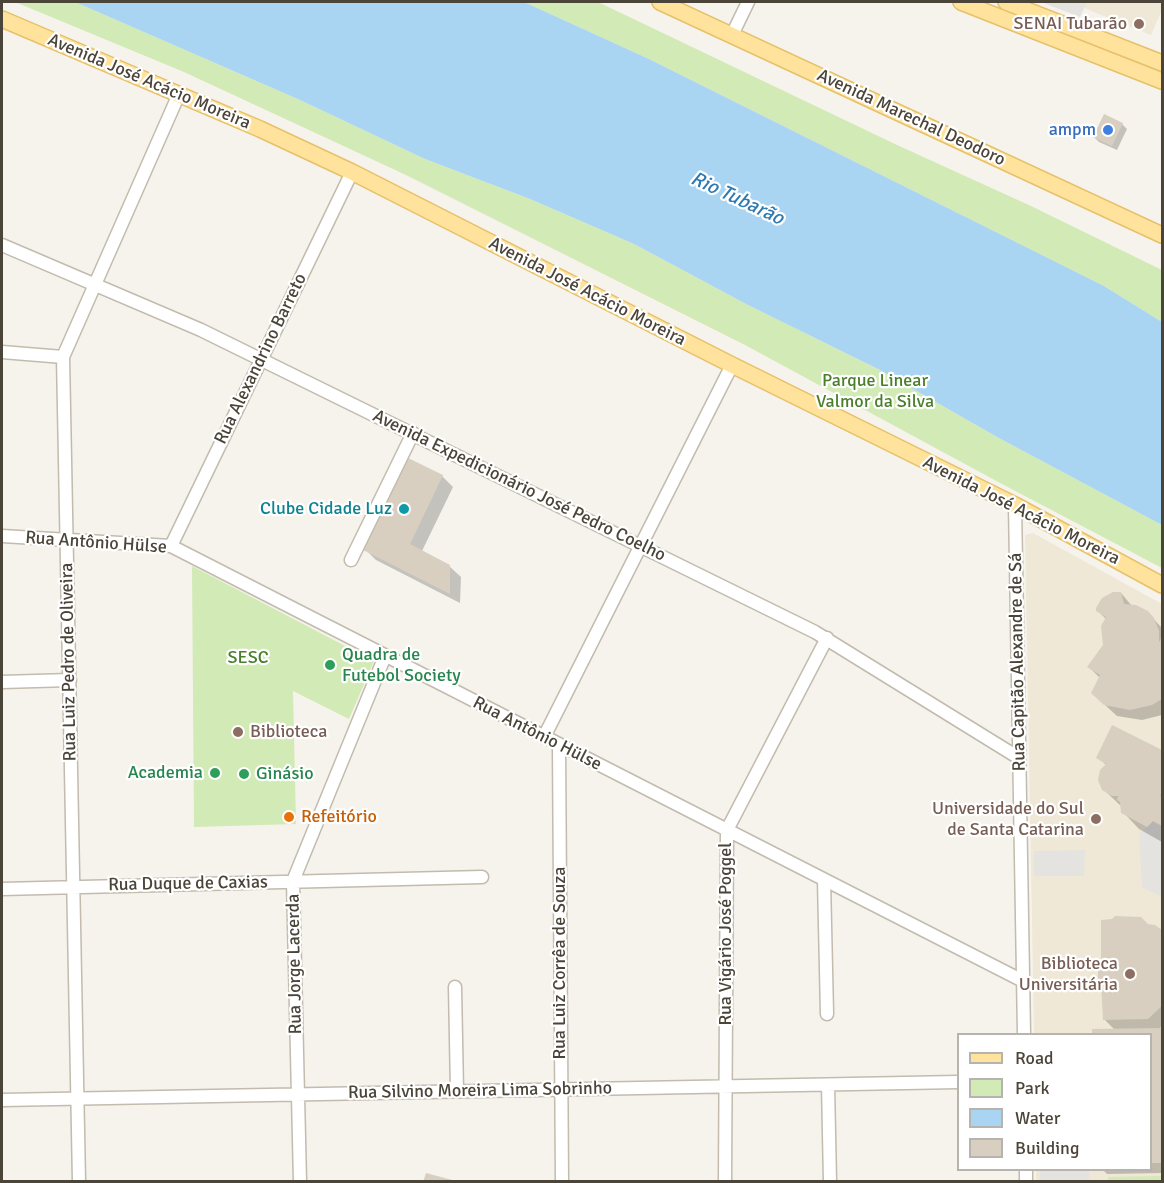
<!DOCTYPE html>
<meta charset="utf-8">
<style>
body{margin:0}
#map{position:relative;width:1164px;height:1183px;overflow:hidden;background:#f6f3ec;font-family:Signika,sans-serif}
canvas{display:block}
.frame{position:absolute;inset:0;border:3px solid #4b4439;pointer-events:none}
.legend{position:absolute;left:957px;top:1033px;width:195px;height:138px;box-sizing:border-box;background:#fff;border:2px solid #b7b4b0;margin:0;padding:8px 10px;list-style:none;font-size:18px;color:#4b4439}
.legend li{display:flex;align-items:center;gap:12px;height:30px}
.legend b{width:30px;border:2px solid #b7b4b0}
</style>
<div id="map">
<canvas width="1164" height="1183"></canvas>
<div class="frame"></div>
<ul class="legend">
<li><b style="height:8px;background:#ffe39c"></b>Road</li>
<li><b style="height:16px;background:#d2eab5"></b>Park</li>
<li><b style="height:16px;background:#a9d4f2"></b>Water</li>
<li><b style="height:16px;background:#d8cfc1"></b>Building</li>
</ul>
</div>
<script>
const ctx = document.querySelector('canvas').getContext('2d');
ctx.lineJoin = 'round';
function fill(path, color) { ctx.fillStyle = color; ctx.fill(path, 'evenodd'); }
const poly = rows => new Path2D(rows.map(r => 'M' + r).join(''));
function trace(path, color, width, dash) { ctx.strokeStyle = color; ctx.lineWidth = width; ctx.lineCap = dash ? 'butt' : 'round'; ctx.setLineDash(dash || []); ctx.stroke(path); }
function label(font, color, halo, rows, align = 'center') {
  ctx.font = font + ' Signika,sans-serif'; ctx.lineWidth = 4.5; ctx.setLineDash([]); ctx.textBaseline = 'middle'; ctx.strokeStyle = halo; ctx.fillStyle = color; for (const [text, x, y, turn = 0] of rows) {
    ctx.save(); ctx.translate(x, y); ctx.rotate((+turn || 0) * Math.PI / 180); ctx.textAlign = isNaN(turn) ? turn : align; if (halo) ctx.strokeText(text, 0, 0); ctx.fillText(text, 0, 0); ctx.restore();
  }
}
const education = poly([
 [1087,2,1162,2,1162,10,1151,35,1084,8],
 [1033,533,1162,604,1162,1181,1036,1181,1036,1170,1150,1170,1150,1034,1034,1034,1025,535]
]);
const green = poly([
 [15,2,75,2,300,100,425,159,530,199,634,244,748,305,880,370,997,437,1162,525,1162,568,1002,484,745,345,406,175,184,72],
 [524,2,598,2,897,145,1031,206,1162,270,1162,322,1104,286,649,59],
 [192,566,374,661,349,719,293,691,296,824,194,827],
 [1162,1176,1162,1181,1108,1181,1108,1177]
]);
const parking = poly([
 [1041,2,1087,2,1080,17],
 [1153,822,1162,827,1162,897,1142,887,1139,834],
 [1085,850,1084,876,1034,876,1034,851],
 [1040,1170,1089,1170,1090,1181,1040,1181]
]);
const water = poly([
 [75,2,524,2,649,59,1104,286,1162,322,1162,525,997,437,880,370,748,305,634,244,530,199,425,159,300,100]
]);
const shadow = poly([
 [1122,124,1127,129,1117,150,1099,142,1094,137],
 [442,476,453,487,422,551,449,566,461,577,460,603,376,560,365,549],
 [1121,593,1132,606,1147,612,1162,628,1162,715,1142,720,1117,716,1104,704,1100,678,1089,667,1104,645,1106,619,1098,611],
 [1113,727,1162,751,1162,842,1139,829,1123,812,1122,807,1103,789,1106,765,1098,757],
 [1147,925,1155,926,1162,933,1162,1026,1159,1029,1162,1029,1162,1173,1107,1174,1103,1170,1150,1170,1150,1034,1094,1034,1094,1030,1115,1030,1104,1019,1102,985,1100,982,1102,967]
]);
const building = poly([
 [1104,114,1123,123,1112,146,1093,137],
 [406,457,443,475,410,544,450,565,450,594,363,550],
 [1113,592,1121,592,1124,604,1136,605,1148,611,1154,618,1159,631,1159,642,1162,637,1162,699,1152,705,1130,710,1104,705,1091,693,1100,675,1087,667,1103,645,1101,626,1106,617,1096,611,1096,608,1102,598],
 [1112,725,1162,750,1162,792,1160,796,1162,797,1162,826,1153,821,1147,827,1121,813,1120,802,1117,800,1118,796,1112,796,1102,790,1098,780,1100,770,1106,764,1096,758],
 [1115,916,1141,917,1148,924,1155,925,1162,930,1161,943,1162,945,1162,1006,1148,1019,1103,1020,1101,983,1098,983,1098,966,1101,966,1101,920,1112,919],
 [1162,1028,1162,1163,1150,1163,1150,1034,1092,1034,1092,1029],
 [426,1173,456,1181,456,1182,423,1182]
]);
const minor = poly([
 [732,35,748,2],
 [2,245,201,330,815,632,1019,758],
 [2,352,63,357],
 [1015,505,1024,1034],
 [2,536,171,546,1023,981],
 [171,546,352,172],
 [351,560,413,433],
 [2,682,70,680],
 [544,737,732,365],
 [559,745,562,1182],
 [824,880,827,1014],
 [2,889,482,877],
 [455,987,457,1091],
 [828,1085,830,1182],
 [2,1100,958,1082],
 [1026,1170,1026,1182],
 [79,1182,63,357,179,94],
 [300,1182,293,881,385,656],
 [725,1182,727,830,827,638]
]);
const major = poly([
 [660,2,1162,235],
 [961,2,1162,81],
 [1006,2,1162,63],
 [2,19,260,129,352,172,732,365,1015,505,1162,585]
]);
const markers = [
 [1139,24,6,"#8d6e63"],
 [1108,130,6,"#3f7fe0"],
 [404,509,6,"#0f9aa8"],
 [330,665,6,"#2e9e5b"],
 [238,732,6,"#8d6e63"],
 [215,773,6,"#2e9e5b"],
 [244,774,6,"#2e9e5b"],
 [289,817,6,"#e8710a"],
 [1096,819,6,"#8d6e63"],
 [1130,974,6,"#8d6e63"]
];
const educationNames = [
 ["SENAI Tubarão",1127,24],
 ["Biblioteca",250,732,"left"],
 ["Universidade do Sul",1084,809],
 ["de Santa Catarina",1084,830],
 ["Biblioteca",1118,964],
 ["Universitária",1118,985]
];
const streetNames = [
 ["Avenida José Acácio Moreira",149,82,23],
 ["Avenida Marechal Deodoro",911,118,25],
 ["Avenida José Acácio Moreira",587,292,27],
 ["Rua Alexandrino Barreto",261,359,-64],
 ["Avenida Expedicionário José Pedro Coelho",519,486,26],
 ["Avenida José Acácio Moreira",1021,511,27],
 ["Rua Antônio Hülse",96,543,4],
 ["Rua Luiz Pedro de Oliveira",69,662,-91],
 ["Rua Capitão Alexandre de Sá",1018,662,-91],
 ["Rua Antônio Hülse",537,734,27],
 ["Rua Duque de Caxias",188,884,-1],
 ["Rua Vigário José Poggel",726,934,-90],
 ["Rua Luiz Corrêa de Souza",560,963,-90],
 ["Rua Jorge Lacerda",295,964,-91],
 ["Rua Silvino Moreira Lima Sobrinho",480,1091,-1]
];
const shopNames = [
 ["ampm",1096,130]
];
const parkNames = [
 ["Parque Linear",875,381],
 ["Valmor da Silva",875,402],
 ["SESC",248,658]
];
const cultureNames = [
 ["Clube Cidade Luz",392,509]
];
const leisureNames = [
 ["Quadra de",342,655],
 ["Futebol Society",342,676],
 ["Academia",203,773,"right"],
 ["Ginásio",256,774]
];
const foodNames = [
 ["Refeitório",301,817]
];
const waterNames = [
 ["Rio Tubarão",737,199,25]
];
fill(education, '#efe8d6');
fill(green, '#d2eab5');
fill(parking, '#e5e3e0');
fill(water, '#a9d4f2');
fill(shadow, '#0003');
fill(building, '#d8cfc1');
trace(minor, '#c2bbae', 15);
trace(major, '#e6c16a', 18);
trace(minor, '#fff', 12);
trace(major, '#ffe39c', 15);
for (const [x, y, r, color] of markers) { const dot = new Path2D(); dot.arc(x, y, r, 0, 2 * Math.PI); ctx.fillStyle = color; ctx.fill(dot); trace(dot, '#fff', 2); }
label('18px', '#785e54', '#fff', educationNames, 'right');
label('18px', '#4b4439', '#fff', streetNames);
label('18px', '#366cbe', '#fff', shopNames, 'right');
label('18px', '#4a7f2a', '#fff', parkNames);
label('18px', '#0d838f', '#fff', cultureNames, 'right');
label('18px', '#27864d', '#fff', leisureNames, 'left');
label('18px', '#c56008', '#fff', foodNames, 'left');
label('italic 20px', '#2e7ab2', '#fff', waterNames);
</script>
